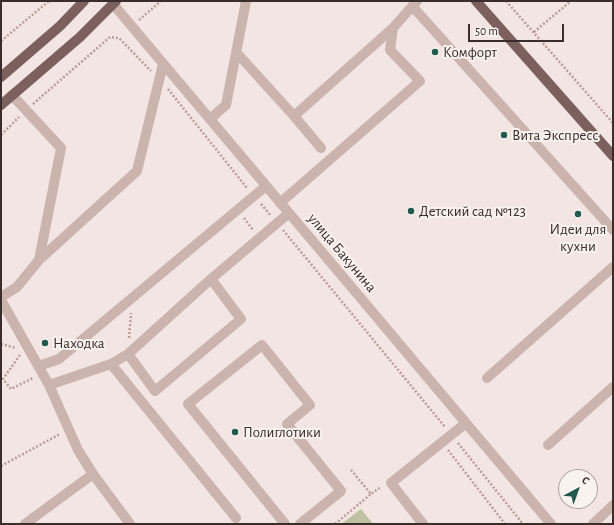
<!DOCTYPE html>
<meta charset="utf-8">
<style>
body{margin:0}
#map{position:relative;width:614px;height:525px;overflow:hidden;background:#f3e6e2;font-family:"Alegreya Sans",sans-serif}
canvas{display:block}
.frame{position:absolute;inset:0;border:2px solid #3a2d2c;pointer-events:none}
.north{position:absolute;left:558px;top:469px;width:40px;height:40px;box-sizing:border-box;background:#faf2ef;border:1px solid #ada3a1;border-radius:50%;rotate:41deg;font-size:11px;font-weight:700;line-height:16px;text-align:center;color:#3a2d2c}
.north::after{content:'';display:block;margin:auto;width:14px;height:18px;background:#235a4e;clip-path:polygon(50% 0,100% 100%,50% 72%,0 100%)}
.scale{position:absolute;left:468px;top:24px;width:96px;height:18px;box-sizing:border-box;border:2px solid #3a2d2c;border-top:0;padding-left:5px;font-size:12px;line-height:14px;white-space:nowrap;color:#3a2d2c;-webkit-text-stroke:3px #faf2ef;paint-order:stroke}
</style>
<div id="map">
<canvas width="614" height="525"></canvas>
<div class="frame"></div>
<div class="north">С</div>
<div class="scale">50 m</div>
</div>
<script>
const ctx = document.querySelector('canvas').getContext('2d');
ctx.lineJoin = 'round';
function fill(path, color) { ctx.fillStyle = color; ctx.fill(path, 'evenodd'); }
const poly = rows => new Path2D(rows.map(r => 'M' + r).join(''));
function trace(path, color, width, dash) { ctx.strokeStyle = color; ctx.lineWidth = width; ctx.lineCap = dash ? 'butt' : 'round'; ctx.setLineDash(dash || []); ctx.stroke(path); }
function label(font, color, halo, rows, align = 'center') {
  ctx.font = font + ' "Alegreya Sans",sans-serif'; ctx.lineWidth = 4; ctx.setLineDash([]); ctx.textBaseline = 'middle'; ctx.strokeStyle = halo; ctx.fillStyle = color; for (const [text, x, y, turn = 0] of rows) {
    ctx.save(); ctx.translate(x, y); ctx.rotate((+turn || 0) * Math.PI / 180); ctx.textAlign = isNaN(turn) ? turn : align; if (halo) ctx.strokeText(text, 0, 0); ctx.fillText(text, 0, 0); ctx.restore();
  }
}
const green = poly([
 [361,509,373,524,341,524]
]);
const path = poly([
 [506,1,613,123],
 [139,20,161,1],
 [534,32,571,1],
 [1,41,49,1],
 [168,89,247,188],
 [33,104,110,37,119,38,151,71],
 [1,135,19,117],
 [261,204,271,216],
 [244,218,253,230],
 [283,230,445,427],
 [129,338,131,313],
 [1,344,16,348],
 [20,355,3,379,11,389,33,378],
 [458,443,523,524],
 [448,450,505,524],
 [1,466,60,434],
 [351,470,371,494,381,487],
 [335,524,371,494]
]);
const minor = poly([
 [113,4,551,524],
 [413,7,613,230],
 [236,52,294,116,393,28],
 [12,95,61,148,39,260],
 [294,116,321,148],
 [210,119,226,105,246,1],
 [280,203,420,81,390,50,393,28,417,1],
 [1,297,17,287,39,260,137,171,163,64],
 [1,300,49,385,78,450,93,474,130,524],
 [128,354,211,279],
 [111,364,128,354,155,391,241,319,211,279,289,213],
 [39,366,59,359,266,186],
 [487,378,613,267],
 [49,385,111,364,236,518],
 [548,445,613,387],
 [25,524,93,474],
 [285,524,188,404,262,345,310,405,287,424,341,491,300,524],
 [423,524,391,483,466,423],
 [593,524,613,505]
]);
const major = poly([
 [476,1,613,156],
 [1,77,60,26,84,1],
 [1,105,80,37,116,1]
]);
const markers = [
 [435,52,4,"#235a4e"],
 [504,135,4,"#235a4e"],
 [411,211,4,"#235a4e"],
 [578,214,4,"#235a4e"],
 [45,343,4,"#235a4e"],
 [235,432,4,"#235a4e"]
];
const poiNames = [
 ["Комфорт",443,52],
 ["Вита Экспресс",512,135],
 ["Детский сад №123",419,211],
 ["Идеи для",578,229,"center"],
 ["кухни",578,246,"center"],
 ["Находка",53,343],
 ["Полиглотики",243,432]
];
const streetNames = [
 ["улица Бакунина",342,253,50]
];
fill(green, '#bfc1a2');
trace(path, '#b79d98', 2.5, [2, 2]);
trace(minor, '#cbb3ae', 10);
trace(major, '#7b605e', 10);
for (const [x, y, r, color] of markers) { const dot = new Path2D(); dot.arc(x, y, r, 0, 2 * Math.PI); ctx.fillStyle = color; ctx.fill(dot); trace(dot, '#faf2ef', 1.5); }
label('15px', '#3a2d2c', '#faf2ef', poiNames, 'left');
label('15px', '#3a2d2c', '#faf2ef', streetNames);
</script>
